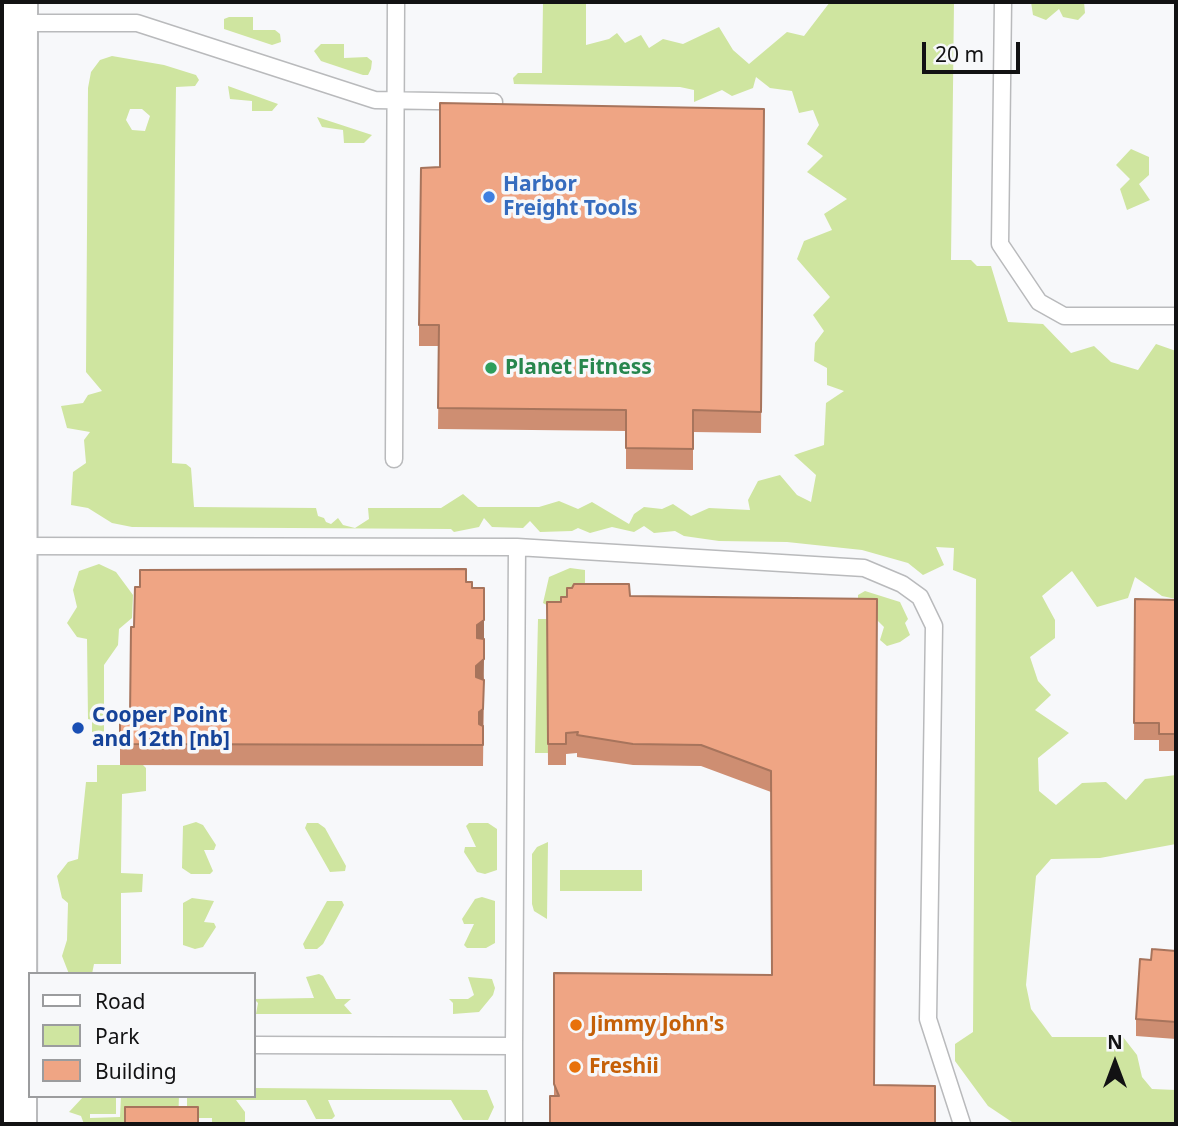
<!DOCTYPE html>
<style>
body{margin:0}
#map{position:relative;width:1178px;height:1126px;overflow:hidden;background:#f7f8fa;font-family:"Noto Sans",sans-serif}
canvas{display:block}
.frame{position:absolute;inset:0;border:4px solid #121213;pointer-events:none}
.legend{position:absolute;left:28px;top:972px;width:228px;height:126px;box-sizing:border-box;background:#f7f8fa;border:2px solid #9b9c9e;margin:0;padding:9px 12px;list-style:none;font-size:21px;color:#121213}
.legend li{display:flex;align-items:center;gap:14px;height:35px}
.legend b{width:35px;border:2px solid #9b9c9e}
.north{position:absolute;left:1080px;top:1028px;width:70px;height:70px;-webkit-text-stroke:5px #f7f8fa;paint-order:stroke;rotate:0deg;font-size:19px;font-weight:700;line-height:28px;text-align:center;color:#121213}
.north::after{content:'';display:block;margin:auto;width:24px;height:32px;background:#121213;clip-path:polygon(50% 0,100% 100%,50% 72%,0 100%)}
.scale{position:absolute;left:922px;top:42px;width:98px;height:32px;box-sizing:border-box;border:4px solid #121213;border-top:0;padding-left:9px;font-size:21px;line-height:24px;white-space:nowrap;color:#121213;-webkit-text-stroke:5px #f7f8fa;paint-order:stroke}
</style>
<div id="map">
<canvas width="1178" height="1126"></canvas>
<div class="frame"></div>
<ul class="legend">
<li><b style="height:9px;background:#fff"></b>Road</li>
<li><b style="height:19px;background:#cfe5a0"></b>Park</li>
<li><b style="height:19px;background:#efa584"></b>Building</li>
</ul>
<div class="north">N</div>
<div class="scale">20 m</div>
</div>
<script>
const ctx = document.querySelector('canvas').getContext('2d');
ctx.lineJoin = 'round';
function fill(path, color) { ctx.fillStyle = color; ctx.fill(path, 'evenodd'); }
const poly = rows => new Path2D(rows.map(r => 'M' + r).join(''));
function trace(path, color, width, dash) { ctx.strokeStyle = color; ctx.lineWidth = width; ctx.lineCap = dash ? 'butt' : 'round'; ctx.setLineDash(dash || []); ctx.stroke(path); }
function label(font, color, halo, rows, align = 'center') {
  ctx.font = font + ' "Noto Sans",sans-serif'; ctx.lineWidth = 7; ctx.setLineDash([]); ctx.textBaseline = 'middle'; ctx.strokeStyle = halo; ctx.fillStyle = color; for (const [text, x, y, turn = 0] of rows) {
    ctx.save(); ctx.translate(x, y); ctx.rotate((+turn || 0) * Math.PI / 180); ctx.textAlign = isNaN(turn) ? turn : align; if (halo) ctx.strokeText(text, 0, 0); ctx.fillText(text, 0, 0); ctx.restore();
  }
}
const green = poly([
 [543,2,586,2,586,45,609,39,617,33,625,43,641,35,649,48,663,39,683,44,719,27,733,50,749,64,787,32,804,36,830,2,954,2,951,260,971,260,977,266,991,266,1008,322,1043,324,1071,353,1094,346,1111,362,1138,370,1156,344,1176,351,1176,599,1162,596,1135,577,1128,598,1097,607,1072,571,1042,596,1055,620,1055,638,1030,657,1038,681,1051,695,1035,710,1069,733,1038,758,1039,791,1056,805,1082,783,1106,782,1126,800,1145,779,1176,775,1176,844,1100,858,1051,859,1036,876,1026,985,1031,1009,1052,1037,1123,1037,1137,1055,1142,1077,1152,1089,1176,1090,1176,1124,1015,1124,988,1106,955,1061,955,1044,973,1032,976,579,953,570,954,548,936,547,944,565,923,575,908,563,862,550,787,542,719,541,684,536,675,531,654,533,644,526,634,532,612,527,590,533,578,528,572,531,540,532,530,521,523,528,492,527,484,518,479,527,454,532,451,529,132,527,112,523,88,508,71,505,73,472,86,463,84,440,90,432,67,428,61,406,83,403,88,395,102,391,86,372,88,88,91,72,100,60,112,56,164,65,196,75,199,80,195,86,176,87,175,161,172,463,186,464,191,468,194,507,316,508,318,516,324,518,326,522,331,524,338,518,343,525,355,528,369,519,368,508,441,508,463,494,478,507,539,507,559,501,578,509,592,502,629,524,634,514,644,507,662,509,673,504,691,516,709,508,750,510,748,500,758,481,780,475,797,495,811,502,816,475,794,455,824,445,826,403,844,391,827,385,827,368,814,361,815,343,824,331,813,315,830,297,797,259,804,241,832,230,824,214,847,199,807,172,823,156,807,144,819,125,813,110,799,113,792,91,770,88,756,77,753,88,732,96,722,90,694,102,694,90,680,87,514,84,513,78,518,73,542,73],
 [130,109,142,109,150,116,145,131,132,130,126,120],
 [1031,2,1084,2,1085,13,1078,20,1063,17,1059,9,1046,20,1033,15],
 [229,17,253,17,253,30,275,30,280,34,281,42,272,45,224,29,224,19],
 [321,44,344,44,344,58,367,57,372,61,371,69,368,75,363,75,321,61,314,51],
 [228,86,278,104,272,111,252,111,252,101,230,99],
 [317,117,372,135,364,143,344,143,343,130,322,127],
 [1131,149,1149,157,1149,175,1139,184,1150,200,1127,210,1120,189,1130,179,1116,165],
 [99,564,116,572,133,595,132,618,119,629,118,645,104,665,104,737,92,736,92,720,88,719,87,639,77,637,67,623,77,607,73,590,79,571],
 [570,568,585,570,585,596,689,596,691,618,562,613,543,603,549,577],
 [865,591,900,602,908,619,905,623,910,635,900,642,887,646,880,640,884,627,877,620,858,620,858,595],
 [538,619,547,619,548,753,535,753],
 [97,765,143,765,146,768,146,791,122,794,121,873,143,874,142,892,121,893,121,964,94,964,92,974,69,974,62,956,67,940,68,903,62,898,57,876,68,862,78,859,86,782,97,782],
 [196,822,203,825,216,845,214,850,204,850,213,871,210,874,191,874,182,868,183,826],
 [307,823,318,823,325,828,346,866,345,871,330,872,305,828],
 [469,823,488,823,497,829,497,870,485,874,477,872,464,852,465,847,476,847,466,826],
 [548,842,547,919,534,911,532,904,532,854,537,847],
 [560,870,642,870,642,891,560,891],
 [482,897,495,901,495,943,486,948,467,948,464,945,474,924,464,924,462,919,475,899],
 [192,898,214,901,204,922,214,923,216,927,203,947,195,949,183,945,183,903],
 [327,901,342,901,344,905,323,944,317,949,305,949,303,944],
 [319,974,323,976,336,999,351,999,344,1005,352,1014,256,1014,258,1003,254,999,314,998,306,977],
 [468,977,492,979,495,988,493,995,479,1012,453,1014,453,1003,449,999,468,999,474,995],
 [254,1088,487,1090,494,1107,488,1120,463,1120,451,1100,328,1100,335,1116,332,1119,316,1119,306,1100,236,1100,245,1112,245,1124,212,1124,212,1118,187,1118,187,1096,254,1096],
 [84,1096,116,1096,116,1114,90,1114,90,1118,120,1117,121,1096,179,1096,178,1124,84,1124,81,1116,69,1112]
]);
const lane = poly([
 [1003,2,1000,244,1039,302,1064,316,1176,316],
 [18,23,137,23,375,100,494,102],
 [394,459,396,2],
 [16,546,517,547,864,568,902,584,920,597,934,626,928,1019,962,1124],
 [254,1045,514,1046,517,547],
 [514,1046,514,1124]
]);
const secondary = poly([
 [17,1124,18,2]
]);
const wall = poly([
 [764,109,761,433,693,432,693,470,626,469,626,431,438,429,439,346,419,346,419,325,440,167],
 [466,582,472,588,484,681,483,766,120,765,120,723,130,723,131,627],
 [630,596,877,599,874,1085,554,1096,554,973,772,975,771,792,701,766,633,765,577,757,577,753,566,754,566,765,548,765,547,602,561,602],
 [1135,599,1176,600,1176,751,1159,751,1159,740,1134,740],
 [1176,951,1176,1039,1136,1036,1136,1019,1151,960]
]);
const shadedWall = poly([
 [484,620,484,641,477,647,477,625],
 [484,659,483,730,479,734,479,712,476,687,476,666]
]);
const building = poly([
 [440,103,764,109,761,412,693,410,693,449,626,448,626,410,438,408,439,325,419,325,421,168,440,167,440,103],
 [466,569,466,582,472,582,472,588,484,588,484,620,477,625,477,638,484,639,484,659,476,666,476,677,484,680,483,709,479,712,479,724,483,726,483,745,120,744,120,723,134,723,134,717,130,717,131,627,134,627,135,587,140,587,140,570,466,569],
 [574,584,629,584,630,596,877,599,874,1085,935,1086,935,1124,550,1124,550,1096,559,1096,554,1084,554,973,772,975,771,771,701,745,633,744,577,735,578,732,566,733,566,744,548,744,547,602,561,602,561,597,567,597,567,588,572,588,574,584],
 [1135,599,1176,600,1176,734,1159,734,1159,723,1134,723,1135,599],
 [1152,949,1176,951,1176,1022,1136,1019,1140,959,1151,960,1152,949],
 [125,1107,198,1107,198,1124,125,1124,125,1107]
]);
const markers = [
 [489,197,7,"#3f7fe0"],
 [491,368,7,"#2e9e5b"],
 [78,728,7,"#1a4fb4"],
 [576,1025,7,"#e8710a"],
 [575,1067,7,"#e8710a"]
];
const shopNames = [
 ["Harbor",503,185],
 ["Freight Tools",503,209]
];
const leisureNames = [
 ["Planet Fitness",505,368]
];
const transitNames = [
 ["Cooper Point",92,716],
 ["and 12th [nb]",92,740]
];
const foodNames = [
 ["Jimmy John's",590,1025],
 ["Freshii",589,1067]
];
fill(green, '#cfe5a0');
trace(lane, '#b9babc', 19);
trace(secondary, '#b9babc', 42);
trace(lane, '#fff', 16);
trace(secondary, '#fff', 38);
fill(wall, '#ce8e72');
fill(shadedWall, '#a7745c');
fill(building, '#efa584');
trace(building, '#a7745c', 2);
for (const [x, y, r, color] of markers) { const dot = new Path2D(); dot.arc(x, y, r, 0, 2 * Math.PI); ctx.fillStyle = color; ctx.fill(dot); trace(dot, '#f7f8fa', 2.5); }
label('bold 21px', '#366cbe', '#f7f8fa', shopNames, 'left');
label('bold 21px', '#27864d', '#f7f8fa', leisureNames, 'left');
label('bold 21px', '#164399', '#f7f8fa', transitNames, 'left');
label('bold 21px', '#c56008', '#f7f8fa', foodNames, 'left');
</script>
